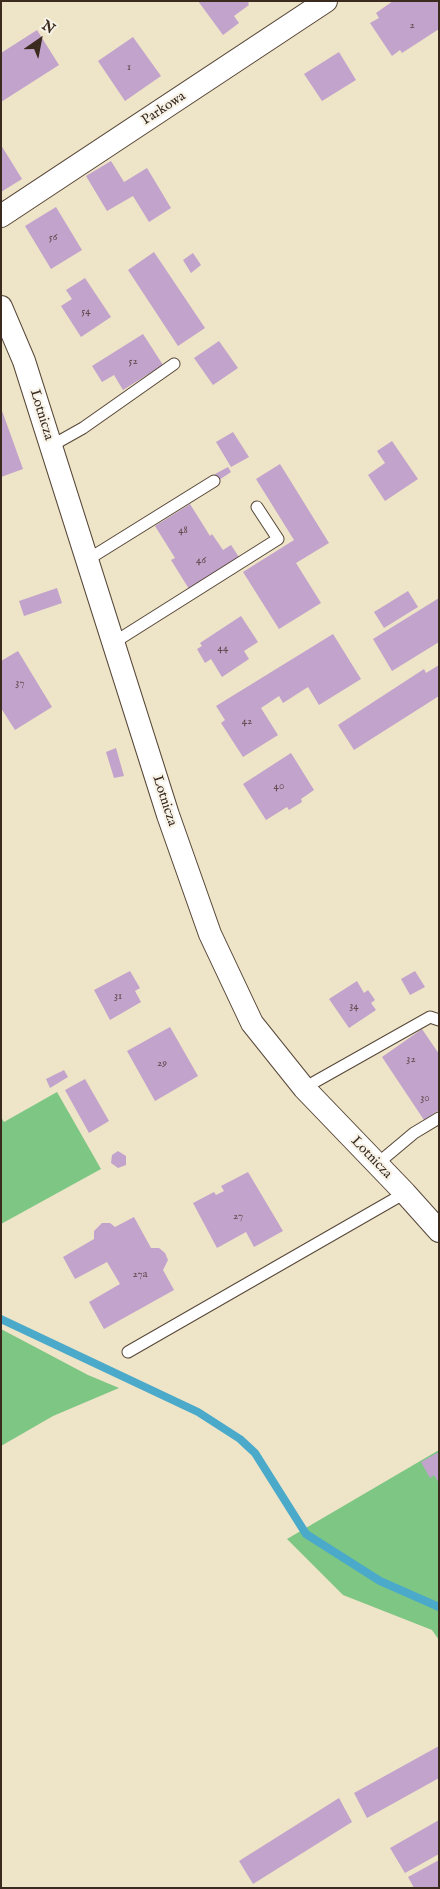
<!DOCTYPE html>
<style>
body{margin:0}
#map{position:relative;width:440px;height:1889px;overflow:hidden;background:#eee4c7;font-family:"IM FELL English",serif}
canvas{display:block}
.frame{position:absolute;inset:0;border:2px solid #3b2a1e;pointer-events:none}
.north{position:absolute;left:15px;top:15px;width:50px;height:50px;-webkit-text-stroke:4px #f7f3e8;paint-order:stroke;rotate:33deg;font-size:14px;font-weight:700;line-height:20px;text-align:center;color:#3b2a1e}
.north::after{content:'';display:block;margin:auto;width:18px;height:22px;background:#3b2a1e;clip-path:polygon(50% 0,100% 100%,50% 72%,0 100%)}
</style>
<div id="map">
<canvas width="440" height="1889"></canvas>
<div class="frame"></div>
<div class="north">N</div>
</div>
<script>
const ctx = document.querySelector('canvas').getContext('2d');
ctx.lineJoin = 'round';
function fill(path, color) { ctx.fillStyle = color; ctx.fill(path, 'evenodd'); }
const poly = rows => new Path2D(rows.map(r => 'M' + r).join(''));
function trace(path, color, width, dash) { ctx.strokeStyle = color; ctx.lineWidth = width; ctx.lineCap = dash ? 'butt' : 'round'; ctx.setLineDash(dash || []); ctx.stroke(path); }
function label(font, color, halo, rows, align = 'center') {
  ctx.font = font + ' "IM FELL English",serif'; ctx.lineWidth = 4.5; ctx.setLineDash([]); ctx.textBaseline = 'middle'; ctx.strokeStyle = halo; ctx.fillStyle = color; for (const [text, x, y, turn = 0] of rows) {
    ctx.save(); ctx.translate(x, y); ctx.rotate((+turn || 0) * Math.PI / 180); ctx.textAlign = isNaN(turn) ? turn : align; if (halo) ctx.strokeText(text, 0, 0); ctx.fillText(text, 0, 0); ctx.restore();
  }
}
const green = poly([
 [57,1092,101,1169,1,1224,1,1117,4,1122],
 [1,1329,88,1375,119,1388,53,1416,1,1446],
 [439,1450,439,1640,432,1630,343,1595,287,1539]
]);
const stream = poly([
 [1,1319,198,1412,240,1439,255,1453,306,1534,380,1581,439,1607]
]);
const building = poly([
 [198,1,250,1,248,3,249,5,234,16,239,23,223,35],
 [393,1,439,1,439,29,402,53,400,50,392,56,370,23,379,18,376,13],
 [37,30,59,65,1,102,1,53],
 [133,37,161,76,125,101,98,61],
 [339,52,356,80,322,101,304,74],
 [1,145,22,179,1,192],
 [111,161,124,182,147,168,171,208,149,222,133,196,107,211,86,176],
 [56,207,82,250,51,269,25,226],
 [154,252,205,328,178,346,128,270],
 [193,253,201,265,191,273,183,260],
 [85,278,111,317,81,337,61,306,72,299,66,290],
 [143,334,163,365,123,390,114,375,102,382,92,366],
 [219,341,238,368,213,385,194,358],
 [1,408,23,469,1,477],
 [233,432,249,457,231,467,216,442],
 [392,441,418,479,385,501,368,475,385,463,377,451],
 [280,464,329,543,296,563,321,603,279,629,243,572,294,540,256,479],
 [228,467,231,472,219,480,215,474],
 [190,504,210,536,212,534,223,550,231,545,239,557,189,589,171,560,175,558,155,526],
 [57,588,62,603,24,616,19,601],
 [408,591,418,607,384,628,374,612],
 [439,598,439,642,392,671,373,639],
 [241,616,258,642,244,651,249,659,222,677,211,659,205,663,197,649,202,646,200,643],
 [333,634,361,679,319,705,308,687,283,703,279,696,261,708,278,735,243,757,221,723,225,720,216,706],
 [18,651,52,707,15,730,1,708,1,661],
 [439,665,439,696,354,750,338,725,424,669,426,673],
 [116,748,124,776,114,778,106,752],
 [291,753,314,790,301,799,302,802,289,810,287,807,266,820,243,784],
 [130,971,140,988,135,991,141,1002,110,1020,94,990],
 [415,971,425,987,410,995,401,979],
 [357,981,364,993,368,990,375,1000,371,1003,376,1010,349,1028,329,999],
 [170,1027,198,1076,155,1101,127,1051],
 [422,1029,439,1054,439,1110,424,1120,382,1057],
 [64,1070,68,1077,50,1088,46,1079],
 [85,1079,109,1121,89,1133,65,1090],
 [118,1151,126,1156,126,1165,118,1168,111,1163,112,1155],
 [248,1172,283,1231,254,1247,246,1232,217,1248,193,1203,214,1192,216,1195,224,1191,221,1186],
 [134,1217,151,1248,159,1248,165,1253,168,1260,163,1270,174,1290,104,1329,89,1302,120,1284,107,1262,75,1279,63,1257,94,1239,94,1231,102,1223,110,1223,115,1227],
 [439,1452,439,1483,434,1475,430,1478,421,1462],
 [439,1746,439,1778,367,1818,354,1793],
 [339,1798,352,1822,253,1884,239,1861],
 [439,1820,439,1854,405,1873,390,1848],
 [439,1860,439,1888,414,1888,408,1877]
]);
const lane = poly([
 [51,446,83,428,174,364],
 [87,560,214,481],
 [113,643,278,539,257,507],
 [304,1088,430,1017,439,1020],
 [377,1164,414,1133,439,1118],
 [128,1352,405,1193]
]);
const street = poly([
 [1,216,326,1],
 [1,307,24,361,168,815,210,934,252,1023,304,1088,405,1193,439,1231]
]);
const numberNames = [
 ["2",412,26],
 ["1",129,68],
 ["56",53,238],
 ["54",86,312],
 ["52",133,362],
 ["48",183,531],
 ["46",201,561],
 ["44",223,649],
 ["37",20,684],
 ["42",247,722],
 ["40",279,787],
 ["31",118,997],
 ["34",354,1007],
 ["32",411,1060],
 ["29",162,1064],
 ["30",425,1099],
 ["27",238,1217],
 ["27a",140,1275]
];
const streetNames = [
 ["Parkowa",164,109,-33],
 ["Lotnicza",41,415,73],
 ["Lotnicza",164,801,72],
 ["Lotnicza",371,1158,46]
];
fill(green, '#7dc684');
trace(stream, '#4baaca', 8);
fill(building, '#c2a3cc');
trace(lane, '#564637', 13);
trace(street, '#564637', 24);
trace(lane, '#fff', 11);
trace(street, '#fff', 22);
label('11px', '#5d484a', null, numberNames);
label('14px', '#3b2a1e', '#f7f3e8', streetNames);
</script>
